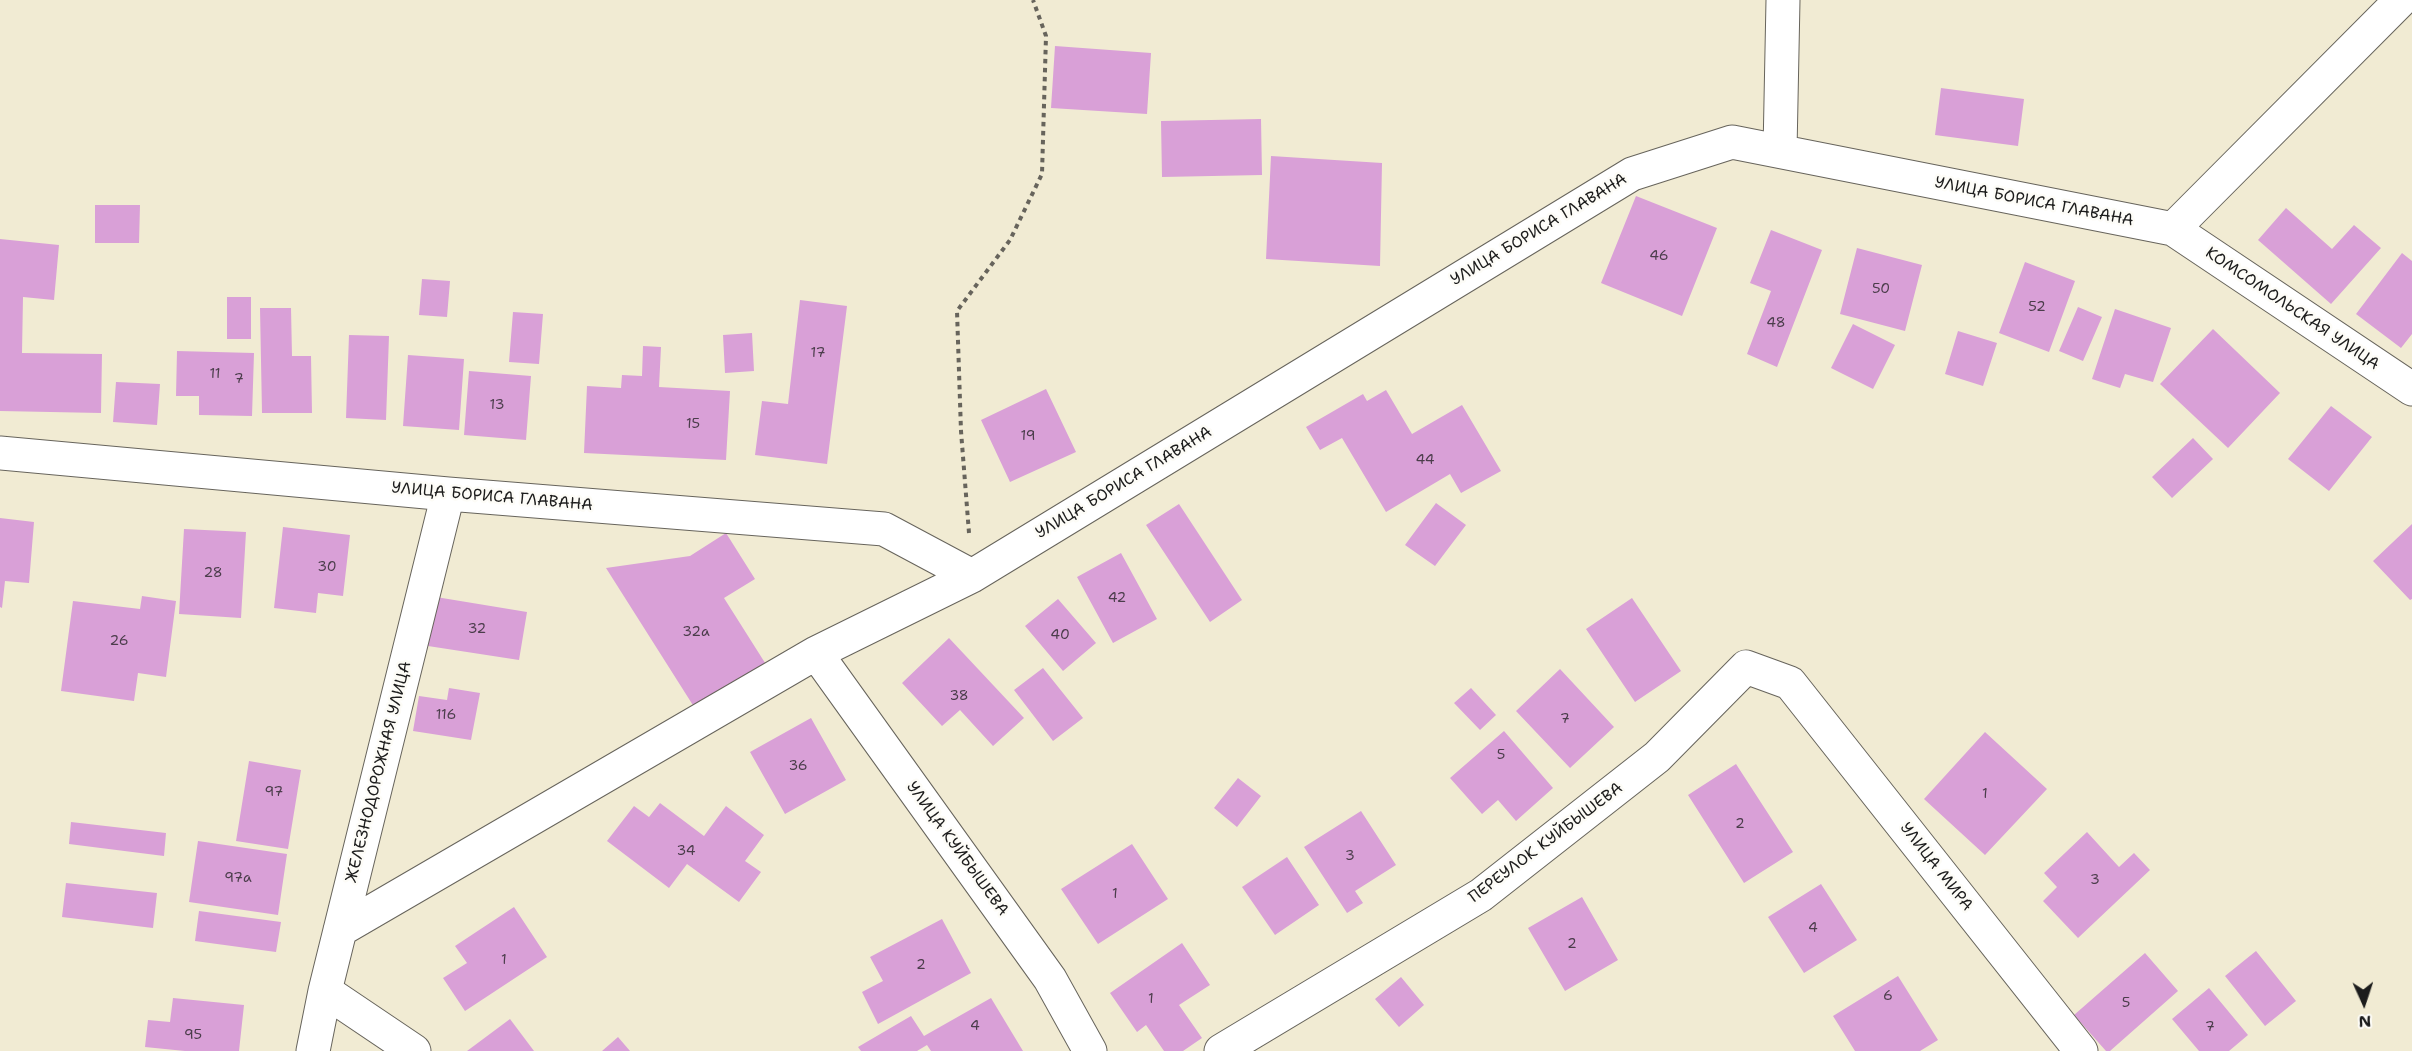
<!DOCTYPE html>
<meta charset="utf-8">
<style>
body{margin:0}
#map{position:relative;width:2412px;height:1051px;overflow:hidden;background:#f1ebd3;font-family:"Shantell Sans",sans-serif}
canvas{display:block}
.north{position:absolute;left:2334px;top:973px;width:60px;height:60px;-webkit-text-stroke:4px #fdfcf7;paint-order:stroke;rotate:177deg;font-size:16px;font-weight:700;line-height:24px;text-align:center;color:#1c1c1c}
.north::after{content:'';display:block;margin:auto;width:21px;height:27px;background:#1c1c1c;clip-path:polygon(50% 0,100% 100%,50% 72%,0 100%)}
</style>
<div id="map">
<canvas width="2412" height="1051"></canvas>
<div class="north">N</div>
</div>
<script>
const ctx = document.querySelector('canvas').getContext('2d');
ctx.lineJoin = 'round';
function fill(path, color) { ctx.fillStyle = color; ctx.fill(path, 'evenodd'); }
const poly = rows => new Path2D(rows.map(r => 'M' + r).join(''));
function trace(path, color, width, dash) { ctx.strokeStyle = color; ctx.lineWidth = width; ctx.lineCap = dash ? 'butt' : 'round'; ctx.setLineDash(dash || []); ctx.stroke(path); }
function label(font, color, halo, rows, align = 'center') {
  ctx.font = font + ' "Shantell Sans",sans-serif'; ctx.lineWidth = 5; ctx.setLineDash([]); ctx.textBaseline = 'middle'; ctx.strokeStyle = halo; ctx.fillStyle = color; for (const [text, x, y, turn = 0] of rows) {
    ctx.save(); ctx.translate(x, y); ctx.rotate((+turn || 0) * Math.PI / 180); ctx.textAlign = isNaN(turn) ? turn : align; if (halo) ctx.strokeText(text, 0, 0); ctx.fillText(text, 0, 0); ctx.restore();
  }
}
const building = poly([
 [1055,46,1151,53,1147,114,1051,108],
 [1941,88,2024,99,2018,146,1935,135],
 [1261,119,1262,175,1162,177,1161,121],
 [1271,156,1382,163,1380,266,1266,259],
 [1636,196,1717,228,1682,316,1601,283],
 [95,205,140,205,139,243,95,243],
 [2286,208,2332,249,2354,225,2381,248,2331,304,2258,240],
 [1771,230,1822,250,1777,367,1747,354,1771,291,1750,283],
 [0,239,59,245,54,300,23,297,22,353,102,354,101,413,0,411],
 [1857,248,1922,265,1905,331,1840,314],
 [2402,253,2412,261,2412,334,2401,348,2356,314],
 [2025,262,2075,281,2049,352,1999,333],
 [422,279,450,281,447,317,419,315],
 [227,297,251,297,251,339,227,339],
 [800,300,847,306,827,464,755,455,762,401,788,404],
 [2078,307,2102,317,2083,361,2059,351],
 [260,308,291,308,292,356,311,356,312,413,262,413],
 [2115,309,2171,328,2153,382,2125,374,2120,388,2092,379],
 [513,312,543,314,539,364,509,362],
 [1853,324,1895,345,1873,389,1831,368],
 [2213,329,2280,393,2228,448,2160,384],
 [1958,331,1997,343,1983,386,1945,374],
 [752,333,754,371,725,373,723,335],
 [349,335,389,336,386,420,346,418],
 [643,346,661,347,659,387,730,391,726,460,584,453,587,386,621,388,622,375,642,376],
 [177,351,254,353,252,416,199,415,199,396,176,396],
 [408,355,464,359,459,430,403,426],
 [469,371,531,376,526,440,464,435],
 [116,382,160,384,157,425,113,422],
 [1046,389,1076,452,1010,482,981,420],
 [1386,390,1412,434,1462,405,1501,471,1461,493,1450,474,1386,512,1342,438,1320,450,1306,427,1363,394,1367,401],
 [2331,406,2372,437,2329,491,2288,459],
 [2193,438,2213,459,2172,498,2152,477],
 [1436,503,1466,525,1435,566,1405,545],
 [1179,504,1242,600,1210,622,1146,525],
 [0,518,34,522,29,583,5,581,2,608,0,607],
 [2412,524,2412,599,2410,600,2373,561],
 [283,527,350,535,343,596,318,593,316,613,274,608],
 [184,529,246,532,241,618,179,614],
 [726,533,755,579,724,598,767,666,696,710,606,568,690,556],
 [1121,553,1157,619,1113,643,1077,577],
 [142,596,176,601,166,677,138,673,134,701,61,691,73,601,140,609],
 [436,597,527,612,519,660,428,646],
 [1632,598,1681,671,1635,702,1586,629],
 [1058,599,1096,643,1063,671,1025,626],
 [949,638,1024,718,993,746,960,710,942,726,902,683],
 [1043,668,1083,718,1053,741,1014,690],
 [1560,669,1614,727,1570,768,1516,711],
 [449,688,480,693,471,740,413,731,419,696,447,700],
 [1471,688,1496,715,1480,730,1454,703],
 [811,718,846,780,785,814,750,752],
 [1504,731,1553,788,1516,821,1498,800,1482,814,1450,778],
 [1985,732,2047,789,1985,855,1924,799],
 [249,761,301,770,288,849,236,841],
 [1736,764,1793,852,1744,883,1688,795],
 [1238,778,1261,796,1237,827,1214,808],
 [660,803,704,836,726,806,764,835,745,861,761,872,739,902,687,864,669,888,607,841,634,806,649,817],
 [1361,811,1396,865,1355,891,1363,903,1347,913,1304,847],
 [71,822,166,833,164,856,69,844],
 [2087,832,2119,867,2134,853,2150,870,2078,938,2043,901,2057,887,2044,873],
 [198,841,287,854,278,915,189,902],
 [1132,844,1168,899,1098,944,1061,889],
 [1287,857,1319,905,1275,935,1242,887],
 [66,883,157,893,153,928,62,917],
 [1821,884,1857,940,1804,973,1768,917],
 [1582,897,1618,960,1565,991,1528,928],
 [514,907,547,957,465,1011,443,978,467,963,455,946],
 [199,911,281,922,276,952,195,941],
 [942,919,971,973,878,1024,862,992,883,981,870,957],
 [1182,943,1210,985,1179,1005,1202,1038,1183,1051,1164,1051,1146,1025,1137,1032,1110,993],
 [2256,951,2296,1001,2265,1026,2225,976],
 [2145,953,2178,991,2110,1051,2106,1051,2074,1015],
 [1898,976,1938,1040,1920,1051,1855,1051,1833,1016],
 [1401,977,1424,1005,1399,1027,1375,999],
 [2209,988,2248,1035,2229,1051,2199,1051,2172,1019],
 [173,998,244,1005,239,1051,185,1051,145,1047,148,1020,170,1022],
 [991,998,1023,1051,931,1051,927,1045,917,1051,861,1051,858,1047,911,1016,924,1036],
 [510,1019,534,1051,467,1051],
 [618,1037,630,1051,602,1051]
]);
const path = poly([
 [969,533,961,431,957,311,1010,240,1042,174,1046,36,1033,0]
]);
const minor = poly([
 [1780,151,1783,0],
 [2173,229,2401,0],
 [0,453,448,494,884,529,972,576],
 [816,653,1050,979,1090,1051],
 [340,930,816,653,972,576,1632,174,1732,142,2173,229,2412,389],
 [325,991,414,1051],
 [313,1051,325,991,448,494],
 [1221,1051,1481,895,1657,757,1746,667,1790,683,2081,1051]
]);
const numberNames = [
 ["46",1659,256],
 ["50",1881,289],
 ["52",2037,307],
 ["48",1776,323],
 ["17",818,353],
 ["11",215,374],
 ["7",239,379],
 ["13",497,405],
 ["15",693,424],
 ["19",1028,436],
 ["44",1425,460],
 ["30",327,567],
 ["28",213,573],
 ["42",1117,598],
 ["32",477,629],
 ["32а",696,632],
 ["40",1060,635],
 ["26",119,641],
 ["38",959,696],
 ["116",446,715],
 ["7",1565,719],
 ["5",1501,755],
 ["36",798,766],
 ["97",274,792],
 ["1",1985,794],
 ["2",1740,824],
 ["34",686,851],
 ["3",1350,856],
 ["97а",238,878],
 ["3",2095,880],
 ["1",1115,894],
 ["4",1813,928],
 ["2",1572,944],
 ["1",504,960],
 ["2",921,965],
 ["6",1888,996],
 ["1",1151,999],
 ["5",2126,1003],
 ["4",975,1026],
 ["7",2210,1027],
 ["95",193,1035]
];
const streetNames = [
 ["УЛИЦА БОРИСА ГЛАВАНА",2034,202,11],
 ["УЛИЦА БОРИСА ГЛАВАНА",1539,230,-31],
 ["КОМСОМОЛЬСКАЯ УЛИЦА",2292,309,34],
 ["УЛИЦА БОРИСА ГЛАВАНА",1124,483,-31],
 ["УЛИЦА БОРИСА ГЛАВАНА",492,497,5],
 ["ЖЕЛЕЗНОДОРОЖНАЯ УЛИЦА",379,772,-76],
 ["ПЕРЕУЛОК КУЙБЫШЕВА",1546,843,-37],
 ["УЛИЦА КУЙБЫШЕВА",957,849,54],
 ["УЛИЦА МИРА",1936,867,52]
];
fill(building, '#d9a0d7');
trace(minor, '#67645c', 35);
trace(path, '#67645c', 4, [4.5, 4.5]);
trace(minor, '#fff', 33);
label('14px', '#4b3d4b', null, numberNames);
label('16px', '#1c1c1c', '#fdfcf7', streetNames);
</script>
